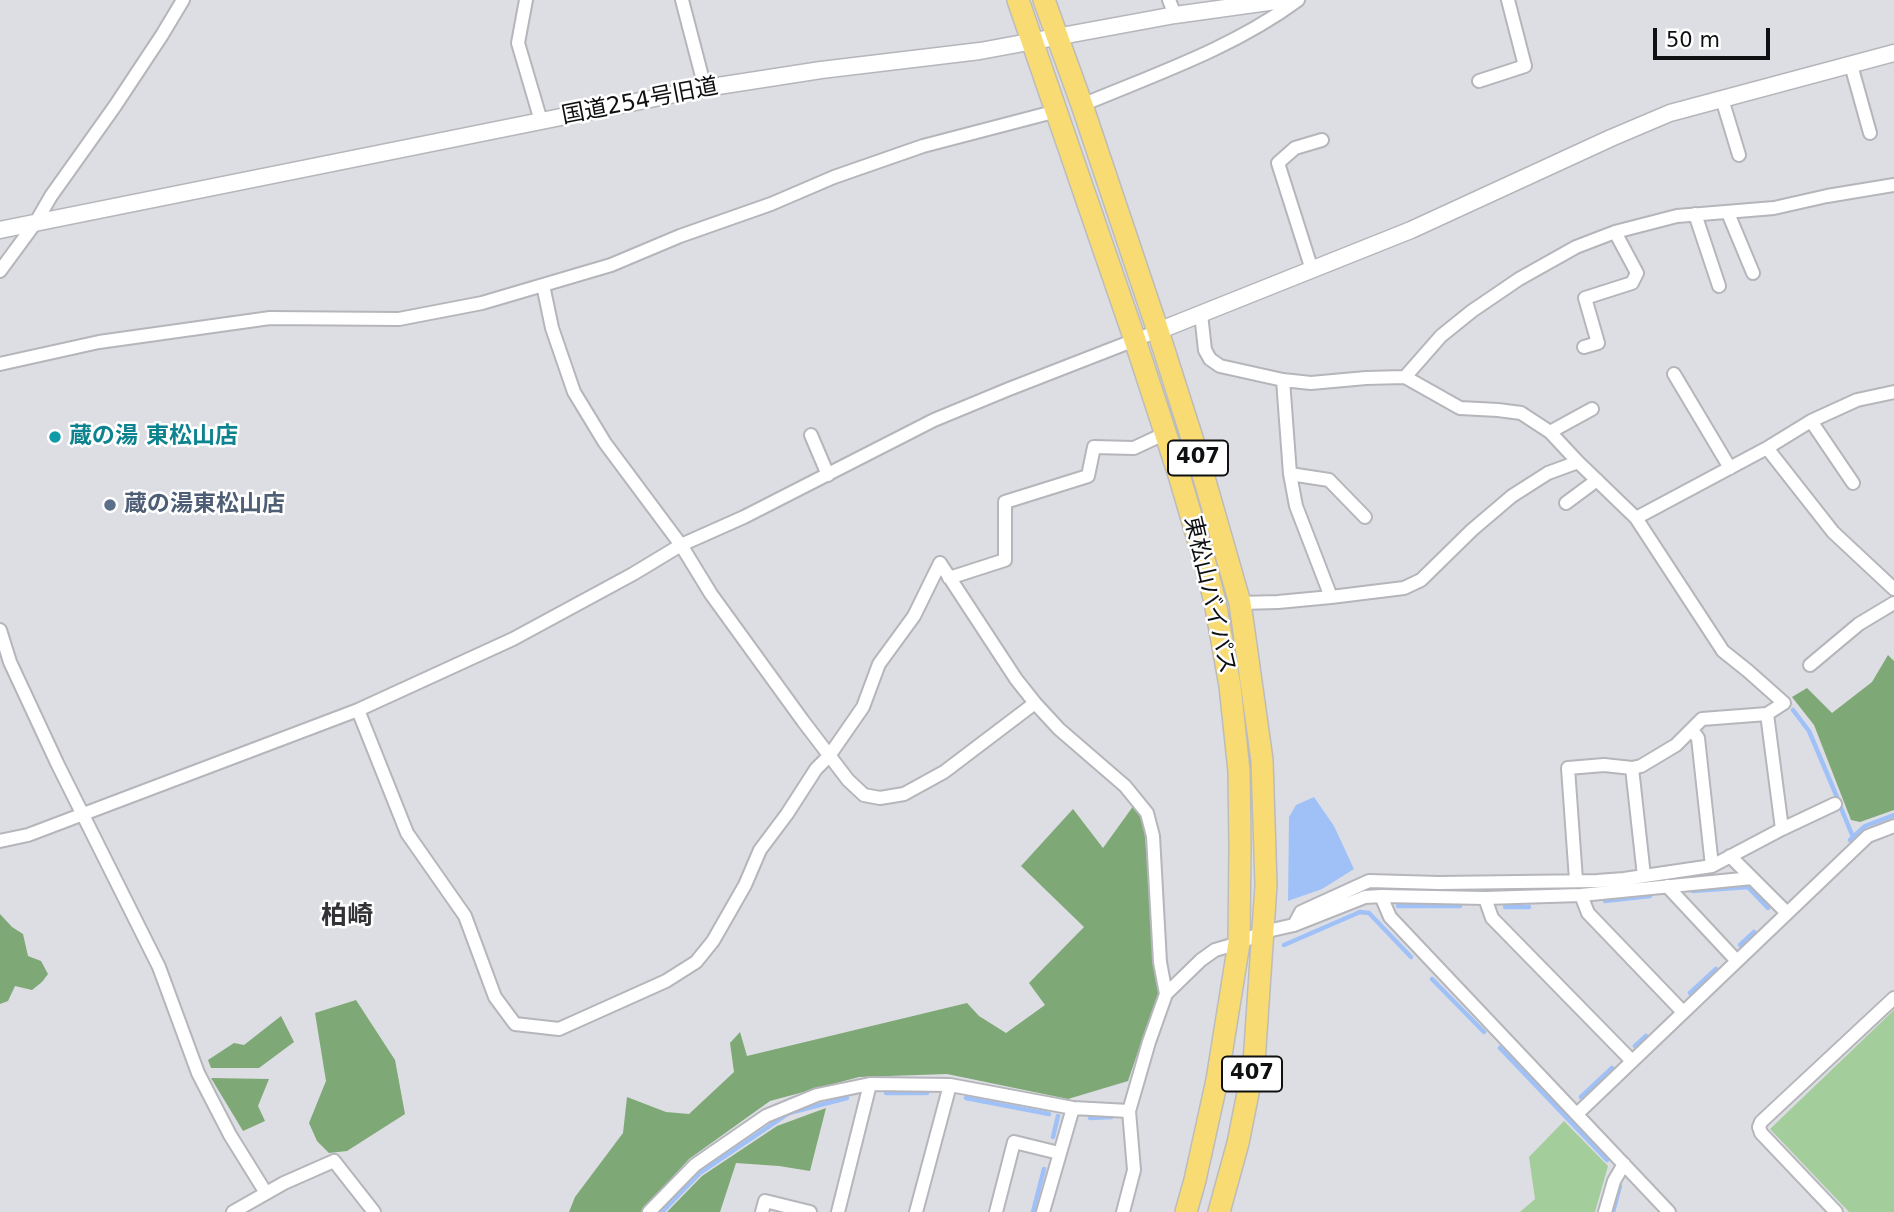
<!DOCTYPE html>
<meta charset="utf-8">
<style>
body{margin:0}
#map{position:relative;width:1894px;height:1212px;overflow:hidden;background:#dddee3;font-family:"DejaVu Sans",sans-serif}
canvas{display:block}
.scale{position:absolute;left:1653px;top:28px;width:117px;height:32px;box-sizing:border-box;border:4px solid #0f1011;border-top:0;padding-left:9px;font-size:21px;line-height:24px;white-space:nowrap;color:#0f1011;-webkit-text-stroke:5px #fff;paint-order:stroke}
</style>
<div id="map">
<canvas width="1894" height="1212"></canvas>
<div class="scale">50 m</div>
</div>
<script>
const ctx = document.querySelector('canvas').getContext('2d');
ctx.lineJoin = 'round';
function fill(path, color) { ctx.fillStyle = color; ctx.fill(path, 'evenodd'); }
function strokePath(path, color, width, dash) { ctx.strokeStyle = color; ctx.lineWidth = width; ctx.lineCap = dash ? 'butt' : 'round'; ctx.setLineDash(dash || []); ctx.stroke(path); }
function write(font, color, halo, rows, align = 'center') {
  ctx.font = font + ' "DejaVu Sans","Noto Sans JP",sans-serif'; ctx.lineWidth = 5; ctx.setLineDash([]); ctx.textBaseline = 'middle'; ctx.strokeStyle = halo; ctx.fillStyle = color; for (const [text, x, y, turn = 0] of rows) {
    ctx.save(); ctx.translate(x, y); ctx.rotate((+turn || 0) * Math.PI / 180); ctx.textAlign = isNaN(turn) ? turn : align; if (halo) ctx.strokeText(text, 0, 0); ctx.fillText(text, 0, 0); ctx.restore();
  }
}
fill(new Path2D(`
 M1894,1010V1212H1849L1770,1129Z
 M1564,1121L1608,1166L1595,1212H1520L1535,1199L1529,1157Z`), '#a3cd9b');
fill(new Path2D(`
 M1888,655L1894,661V810L1860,822L1851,820L1814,725L1792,697L1807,688L1832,713L1872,682Z
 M1134,805L1143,815L1158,984L1161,998L1147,1025L1128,1081L1068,1099L947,1074L859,1077L770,1101L689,1159L641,1212H569L575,1197L623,1133L627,1097L666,1112L689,1114L734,1072L730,1043L740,1032L747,1056L967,1003L979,1016L1006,1033L1045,1005L1029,983L1084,927L1021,866L1073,809L1103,848Z
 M0,914L12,927L23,934L28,956L41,961L48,974L42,982L32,990L15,986L8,1001L0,1004Z
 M356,1000L395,1060L405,1114L347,1151L329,1153L317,1141L309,1123L326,1081L315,1013Z
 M281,1016L294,1042L259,1068H211L208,1060L234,1043L244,1045Z
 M211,1078L269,1079L258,1106L265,1121L243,1131Z
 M826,1108L810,1171L779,1166L736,1163L720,1212H667L702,1176L777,1126Z`), '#7ea876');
fill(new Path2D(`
 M1314,797L1334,826L1354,869L1322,889L1288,901L1289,817L1296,805Z`), '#a0c1f8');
strokePath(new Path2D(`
 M1793,710L1809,731L1837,797
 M1841,808L1853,837
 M1850,840L1865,826L1894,815
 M1693,891L1748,887L1768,908
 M1605,901L1650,896
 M1398,906H1460
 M1505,907H1529
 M1284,945L1360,912L1369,913L1411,957
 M1740,945L1754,932
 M1432,979L1484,1032
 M1690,993L1716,969
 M1635,1046L1646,1036
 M1500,1048L1607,1160
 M886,1093H927
 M1581,1097L1612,1068
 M966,1098L1049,1114
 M1090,1118L1112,1117
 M1053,1137L1058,1116
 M662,1212L700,1173L789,1113L847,1098
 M1033,1212L1044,1169
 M1613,1212L1620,1186`), '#a0c1f8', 4.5);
const minor = new Path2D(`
 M526,0L518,43L541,121
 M682,0L705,88
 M1169,0L1175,15
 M1851,65L1870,133
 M1479,81L1525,66L1508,0
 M1722,99L1739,155
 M1082,105C1156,74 1233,48 1298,0
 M1728,213L1753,273
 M1695,214L1719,286
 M1312,270L1278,163L1295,148L1322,140
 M0,271L36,222L51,196L115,106L162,35L183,0
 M543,285L552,328L574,392L605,443L681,545L711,594L803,721L848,780L864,795L880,798L904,794L944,772L1035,703
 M1201,314L1205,350L1210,359L1220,366L1283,380L1311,383L1366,378L1405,377L1460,408L1498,410L1521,413L1550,432L1578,462L1636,518L1723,651L1748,671L1784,703L1767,714L1702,719L1676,745L1641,766L1632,768L1604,765L1568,768L1576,880
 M1584,347L1598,343L1585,298L1632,283L1637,273L1615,232
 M0,364L99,342L270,318L399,319L482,303L611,265L680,236L771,204L834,177L923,146L1057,111
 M1674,374L1730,468
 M1405,377L1441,336L1472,311L1519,279L1576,247L1615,232L1677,216L1774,208L1827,196L1894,185
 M1283,380L1290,474L1296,506L1331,597
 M1811,421L1853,483
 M1550,432L1592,409
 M811,435L828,475
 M1767,448L1833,532L1894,589
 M1290,474L1329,480L1365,517
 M1566,503L1597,480
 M1636,518L1767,448L1811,421L1857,400L1894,392
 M940,563L1016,679L1035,703L1059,729L1125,786L1147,813L1153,836L1160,962L1166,994
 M949,578L1005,560V502L1088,476L1094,447L1134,448L1166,433
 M1240,603L1278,602L1331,597L1404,588L1421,580L1472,530L1512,496L1548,473L1578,462
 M0,630L10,662L57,763L159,967L198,1073L230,1135L266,1193
 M1810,665L1859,624L1894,603
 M358,710L407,833L465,916L495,997L515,1024L559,1029L666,981L696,962L713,941L745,885L760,850L787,814L816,769L829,756L863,707L879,664L914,616L940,563
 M1767,714L1782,829
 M1692,730L1698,738L1712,866
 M1632,768L1644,876
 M0,841L28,835L358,710L513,639L633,574L681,545L744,517L934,420L1009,389L1158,331
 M1730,856L1752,878
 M1667,886L1736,960
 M1581,895L1588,913L1683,1012
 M1381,896L1390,917L1669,1212
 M1485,898L1492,918L1632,1061
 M1294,925L1301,912L1369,881L1439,883L1597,881L1624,879L1712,866L1782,829L1835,804
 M1129,1111L1149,1042L1166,994L1201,960L1215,950L1239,943L1263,932L1294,925L1365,897L1381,896L1485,898L1581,895L1752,878L1786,912
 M1577,1114L1868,836L1894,826
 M233,1212L284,1183L334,1161L374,1212
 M649,1212L695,1165L766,1116L817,1095L870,1084L950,1085L1073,1108L1129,1111L1134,1170L1123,1212
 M762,1212L765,1201L810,1212
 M838,1212L870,1084
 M916,1212L950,1085
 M996,1212L1014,1142L1059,1153
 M1043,1212L1073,1108
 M1605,1212L1614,1181L1624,1164
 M1836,1212L1761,1133L1759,1127L1761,1122L1894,998`);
const tertiary = new Path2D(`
 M0,230L705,88L821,70L980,51L1175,15L1283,0
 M1158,331L1411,230L1611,138L1670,113L1894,53`);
const trunk = new Path2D(`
 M1018,0L1135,340L1179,475L1205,563L1215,602L1230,686L1239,771L1240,847L1239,943L1217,1080L1195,1180L1186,1212
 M1044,0L1082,105L1158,331L1199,460L1240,603L1262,760L1266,885L1254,1063L1238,1143L1219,1212`);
strokePath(minor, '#b5b6bb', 16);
strokePath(tertiary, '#b5b6bb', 19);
strokePath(trunk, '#bcbcbc', 24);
strokePath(minor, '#fff', 12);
strokePath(tertiary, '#fff', 16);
strokePath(trunk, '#f8db72', 21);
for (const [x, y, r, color] of [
 [55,437,7,"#0f9aa8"],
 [110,505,7,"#5c6f8a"]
]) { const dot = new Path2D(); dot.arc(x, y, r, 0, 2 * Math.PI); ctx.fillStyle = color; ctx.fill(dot); strokePath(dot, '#fff', 2.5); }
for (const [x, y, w] of [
 [1198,458,60],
 [1252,1074,60]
]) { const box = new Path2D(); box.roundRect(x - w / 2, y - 17.5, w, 35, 5); ctx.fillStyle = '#fff'; ctx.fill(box); strokePath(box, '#0f1011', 2); }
write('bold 21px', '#0f1011', null, [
 ["407",1198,458],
 ["407",1252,1074]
]);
write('23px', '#0f1011', '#fff', [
 ["国道254号旧道",640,102,-11],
 ["東松山バイパス",1209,595,77]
]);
write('bold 23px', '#0d838f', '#fff', [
 ["蔵の湯 東松山店",69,437]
], 'left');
write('bold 23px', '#4e5e75', '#fff', [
 ["蔵の湯東松山店",124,505]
], 'left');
write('bold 26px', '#333337', '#fff', [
 ["柏崎",347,917]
]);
</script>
